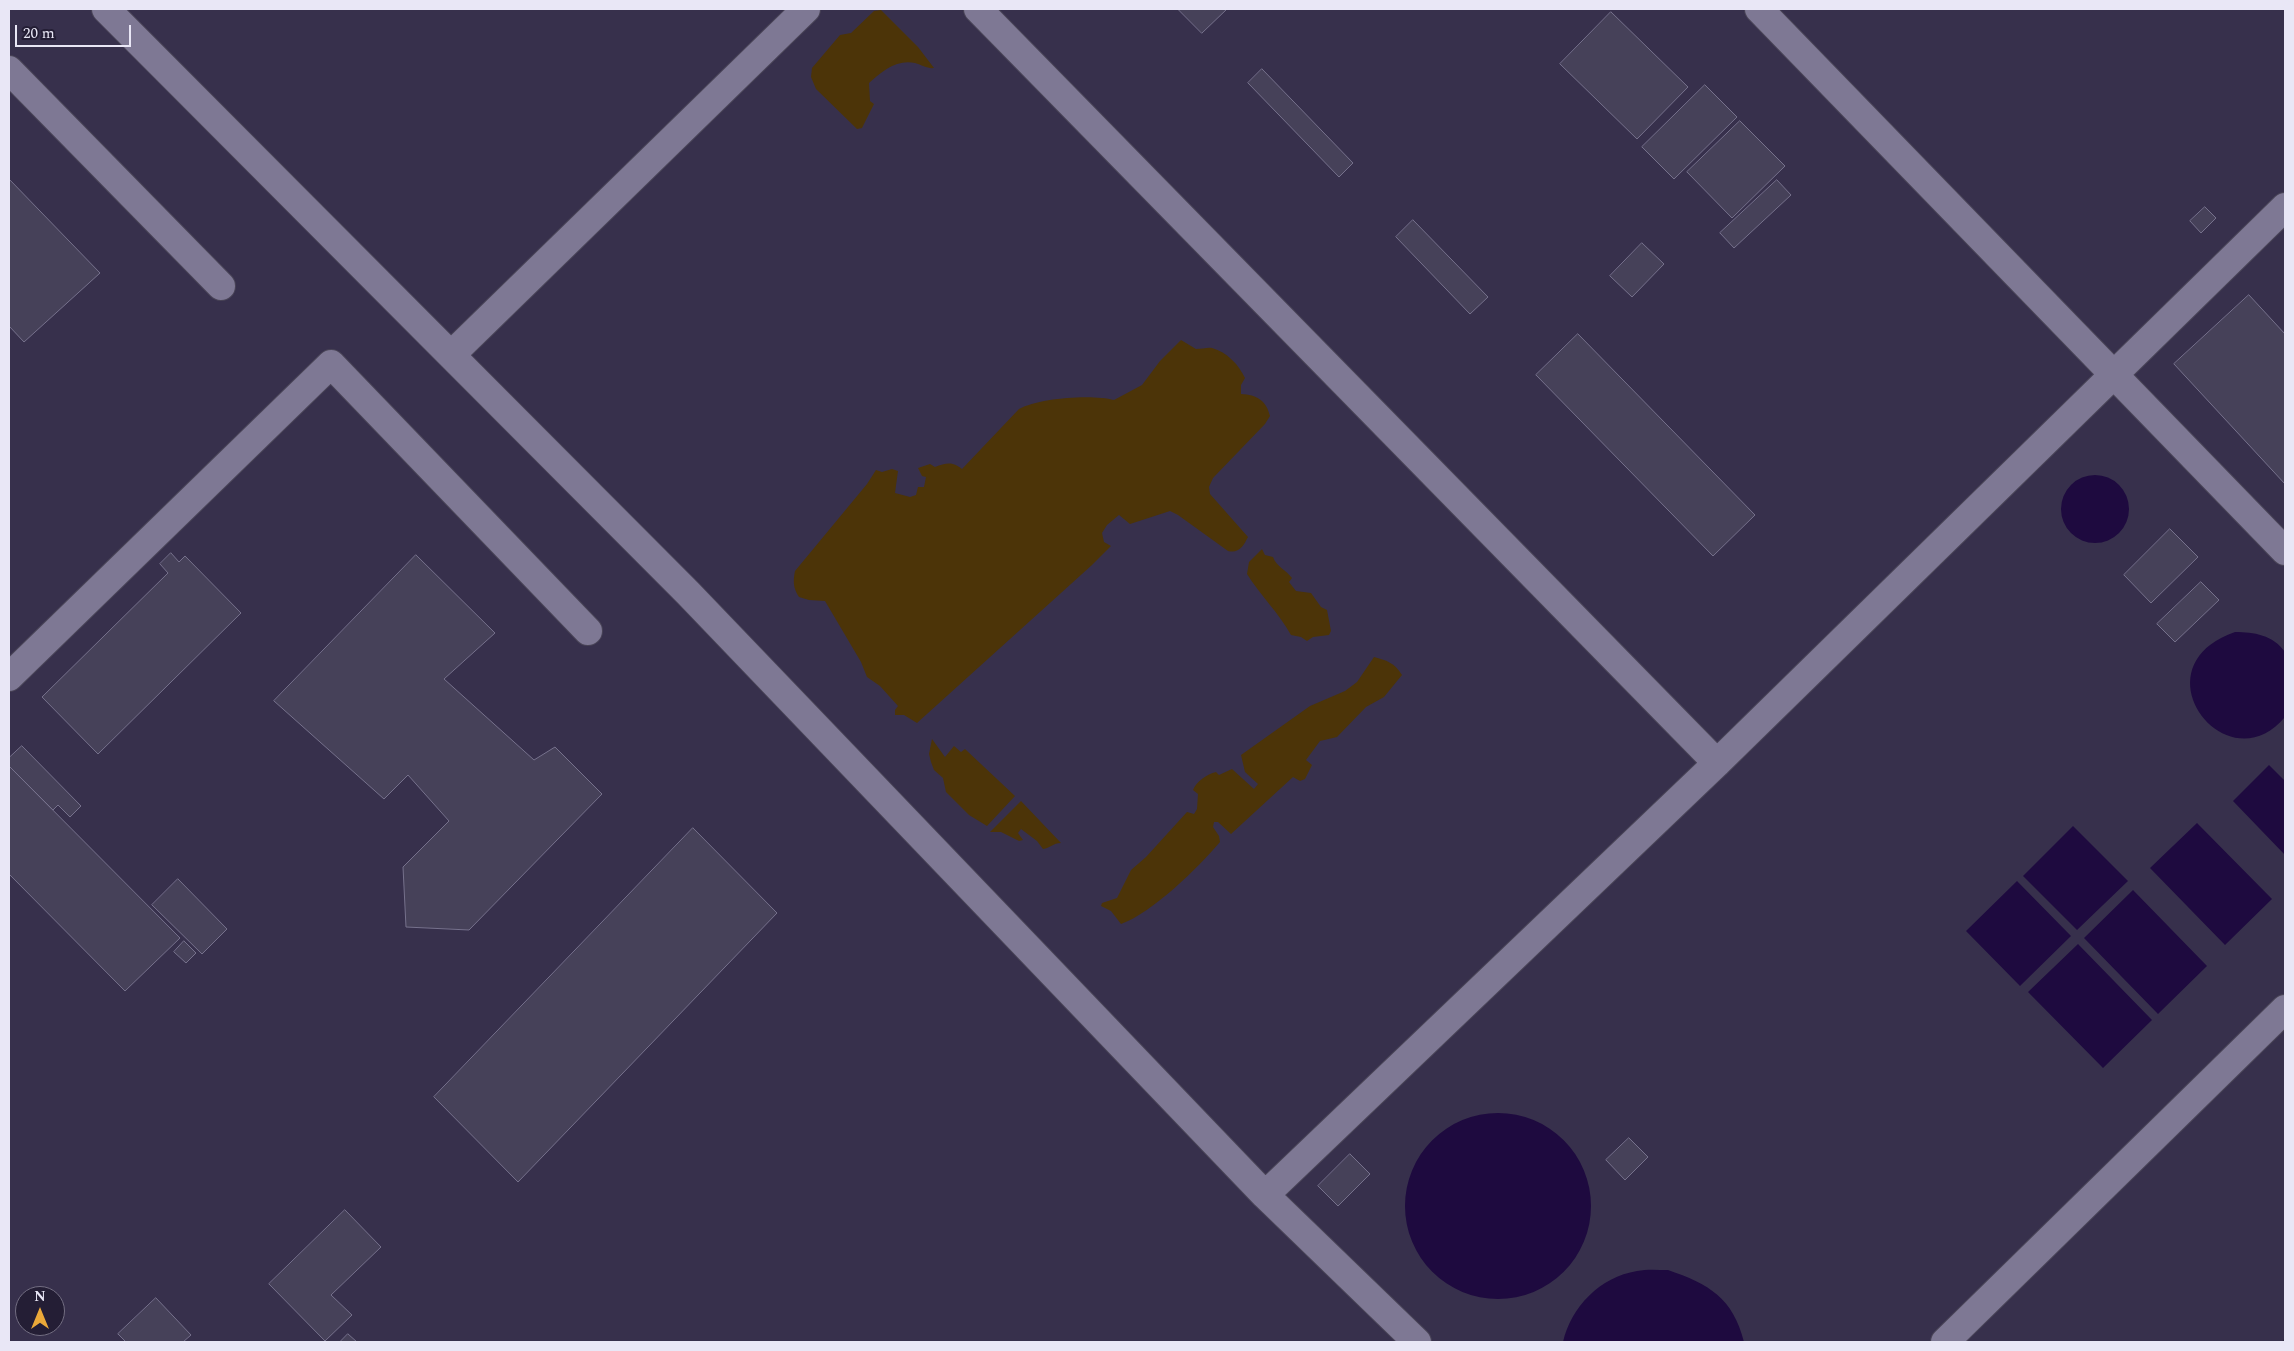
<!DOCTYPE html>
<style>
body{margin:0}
#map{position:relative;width:2294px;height:1351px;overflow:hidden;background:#2d283f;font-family:Spectral,serif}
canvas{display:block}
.frame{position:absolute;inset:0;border:10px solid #e9e7f6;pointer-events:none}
.north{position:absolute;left:15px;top:1286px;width:50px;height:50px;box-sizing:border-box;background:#241e35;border:1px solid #736e82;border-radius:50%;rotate:0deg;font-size:14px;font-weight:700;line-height:20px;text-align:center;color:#e9e7f6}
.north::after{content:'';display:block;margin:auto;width:18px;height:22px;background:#eba939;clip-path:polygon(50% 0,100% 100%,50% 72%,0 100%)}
.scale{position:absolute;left:15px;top:25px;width:116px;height:22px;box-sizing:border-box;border:2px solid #e9e7f6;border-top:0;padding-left:6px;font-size:15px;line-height:18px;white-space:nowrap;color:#e9e7f6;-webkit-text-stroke:4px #241e35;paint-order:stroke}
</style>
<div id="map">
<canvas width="2294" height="1351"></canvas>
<div class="frame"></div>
<div class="north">N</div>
<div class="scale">20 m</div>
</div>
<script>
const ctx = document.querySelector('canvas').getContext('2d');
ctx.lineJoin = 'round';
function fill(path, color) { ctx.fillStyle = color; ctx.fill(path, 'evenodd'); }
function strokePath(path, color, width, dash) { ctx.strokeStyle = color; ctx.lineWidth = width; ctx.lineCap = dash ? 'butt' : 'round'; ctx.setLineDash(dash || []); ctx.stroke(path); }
fill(new Path2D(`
 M9,9H2285V1337L2282,1342H9ZM25,1296H55V1326H25Z`), '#37304c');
fill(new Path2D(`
 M881,10L918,47L934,68C928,69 922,65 915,63C897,59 882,71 869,83L870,101L874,104L862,128L857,129L816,89L811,77L812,68L840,35L851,33L874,11Z
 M1181,340L1196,349C1202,349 1208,347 1212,348C1227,352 1239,365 1245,378L1241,385V394C1257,395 1266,400 1270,416L1265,424L1213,478L1209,487L1210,494L1248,537C1244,545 1239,554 1228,551L1178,515L1170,511L1130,524L1119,515L1107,525L1102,533L1104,542L1111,546L1092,565L917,723L904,715H895V710L898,706L880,686L867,677L861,662L825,601L809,600L799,597C793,588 793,581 795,571L867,484L876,470L882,472L892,469L898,471L895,493L910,497L916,495L918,487H924L926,477L922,476L918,468L930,464L935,467C946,463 952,461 962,469L1019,409C1039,398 1092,394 1114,400L1142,385L1160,361Z
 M1262,549L1265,555L1273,557C1276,566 1286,570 1292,578L1289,582L1296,591L1311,593L1321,607L1327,610L1331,631L1329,635L1313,637L1307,641L1301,637L1291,635C1279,613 1260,595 1247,574L1249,562Z
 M1374,657C1386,660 1395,663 1402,675L1384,697L1366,707L1337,737L1320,741L1306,760L1312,765L1305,779L1300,781L1293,777L1231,834L1218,822H1214L1213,827L1219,836L1220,842C1198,868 1152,913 1121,924L1111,911L1101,906L1102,903L1117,898L1131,870L1146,857L1187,812L1194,814L1197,809L1198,794L1193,790C1196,782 1207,774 1216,772L1219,775L1232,769L1254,789L1258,784L1245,772L1241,755L1310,706L1345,691L1357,682Z
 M932,739L945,757L954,746L961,752L965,749L1015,796L987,826L969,815L946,792L943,778L934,770L931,762L929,754Z
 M1021,801L1061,843C1053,843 1050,848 1043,849L1037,841L1021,829L1018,833L1023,840L1019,841L1001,832H990Z`), '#4c3408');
fill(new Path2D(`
 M2061 509a34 34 0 1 1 68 0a34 34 0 1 1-68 0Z
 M2235,632C2254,632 2273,635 2285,652V717C2227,787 2134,667 2235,632Z
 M2269,765L2285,781V855L2233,801Z
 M2197,823L2272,899L2225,945L2150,868Z
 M2073,826L2128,881L2077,930L2023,876Z
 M2017,881L2071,936L2020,986L1966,931Z
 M2133,890L2207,966L2158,1014L2084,938Z
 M2078,944L2152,1020L2103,1068L2028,992Z
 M1405 1206a93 93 0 1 1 186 0a93 93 0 1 1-186 0Z
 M1668,1270C1709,1284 1733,1298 1744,1342H1563C1571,1307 1600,1277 1637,1271C1647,1269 1658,1270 1668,1270Z`), '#1e0a3f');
const building = new Path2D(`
 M1178,9H1227L1202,33Z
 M1611,12L1688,87L1637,139L1560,64Z
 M1262,69L1353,163L1339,177L1248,83Z
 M1705,85L1737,117L1674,179L1642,147Z
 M1740,121L1785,166L1732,218L1687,172Z
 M9,179L100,273L24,342L9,326Z
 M1777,180L1791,195L1734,248L1720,233Z
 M2205,207L2216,218L2201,233L2190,221Z
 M1413,220L1488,297L1470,314L1396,237Z
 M1642,243L1664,264L1632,297L1610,276Z
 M2249,295L2285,334V484L2174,364Z
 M1578,334L1755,515L1713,556L1536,375Z
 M2170,529L2198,557L2151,603L2124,575Z
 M171,553L179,562L185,556L241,613L98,754L42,697L168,573L160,564Z
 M416,555L495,633L444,679L534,760L555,747L602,794L469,930L406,927L403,867L449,821L408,775L384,799L274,701Z
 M2201,582L2219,600L2175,642L2157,624Z
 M22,746L81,806L70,817L58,805L53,810L9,766V758Z
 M9,766L180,938L125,991L9,874Z
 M693,828L777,913L518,1182L434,1097Z
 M178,879L227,929L202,954L152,905Z
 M184,941L196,953L186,963L174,952Z
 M1629,1138L1648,1157L1625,1180L1606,1160Z
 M1350,1154L1370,1174L1338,1206L1318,1186Z
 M345,1210L381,1247L331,1295L352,1315L325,1341L269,1284Z
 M156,1298L191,1335L183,1342H126L118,1334Z
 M348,1334L357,1342H340Z`);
fill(building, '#464159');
strokePath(building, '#76718c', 1);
const minor = new Path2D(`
 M106,9L688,593L1265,1195L1417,1342
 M978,9L1717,763
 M1759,9L2285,551
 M9,70L221,286
 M451,355L806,9
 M9,677L331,364L588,631
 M1265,1195L1717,763L2285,207
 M1945,1342L2285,1009`);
strokePath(minor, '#494457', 30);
strokePath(minor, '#7e7894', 28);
</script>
